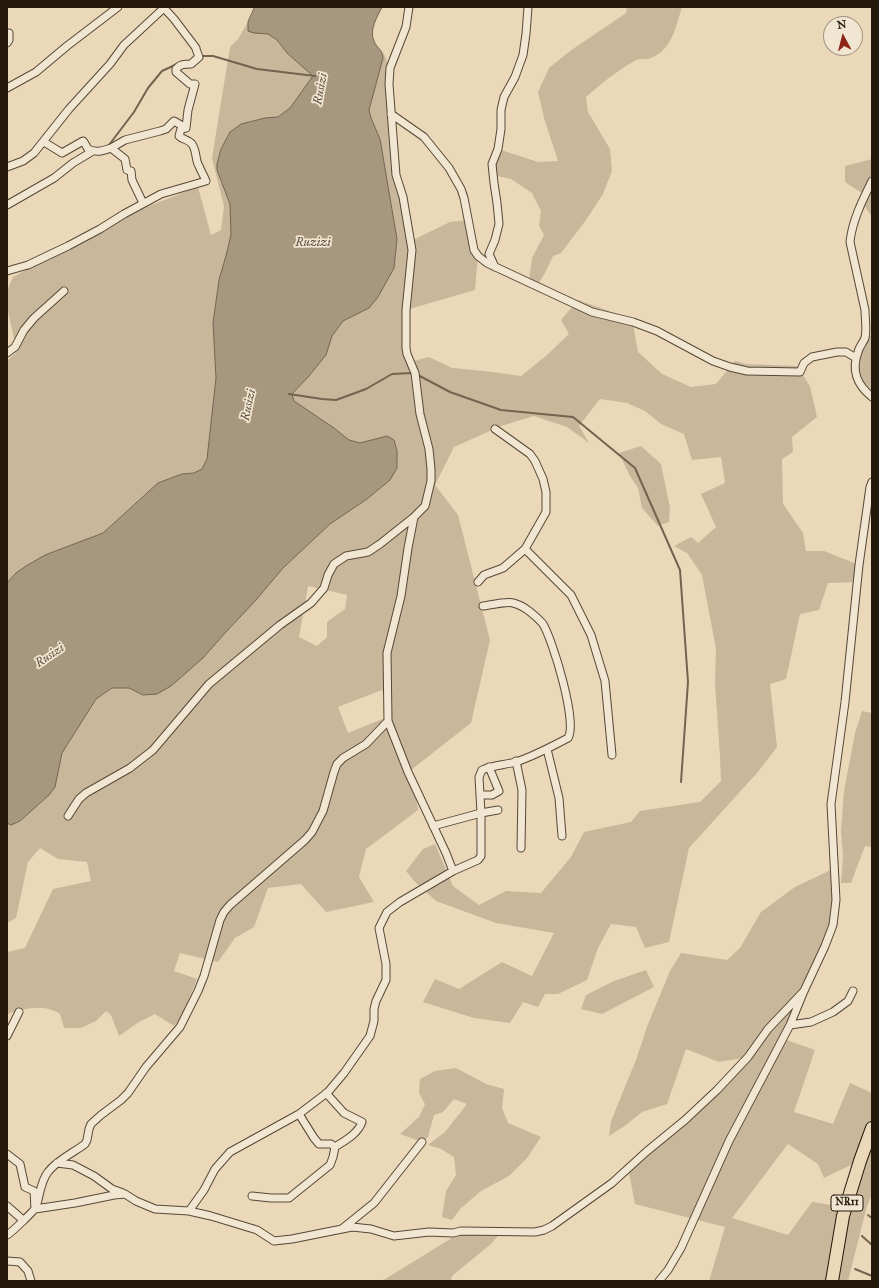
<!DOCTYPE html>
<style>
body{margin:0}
#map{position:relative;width:879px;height:1288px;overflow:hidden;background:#ead8b9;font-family:"IM FELL Great Primer",serif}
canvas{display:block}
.frame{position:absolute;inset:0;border:8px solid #24180a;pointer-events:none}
.north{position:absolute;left:823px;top:16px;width:40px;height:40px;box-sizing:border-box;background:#f1e6d2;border:1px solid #9f9482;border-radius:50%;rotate:353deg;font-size:11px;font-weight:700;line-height:16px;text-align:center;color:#24180a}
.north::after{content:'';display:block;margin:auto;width:14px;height:18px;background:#8f2418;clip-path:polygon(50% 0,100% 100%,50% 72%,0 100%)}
</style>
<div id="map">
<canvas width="879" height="1288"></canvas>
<div class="frame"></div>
<div class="north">N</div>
</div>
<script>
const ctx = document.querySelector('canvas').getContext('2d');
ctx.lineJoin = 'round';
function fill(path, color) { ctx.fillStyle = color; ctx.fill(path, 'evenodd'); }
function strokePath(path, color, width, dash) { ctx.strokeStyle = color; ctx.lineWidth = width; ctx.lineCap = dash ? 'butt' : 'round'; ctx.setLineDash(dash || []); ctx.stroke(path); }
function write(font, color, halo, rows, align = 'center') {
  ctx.font = font + ' "IM FELL Great Primer",serif'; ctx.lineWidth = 3.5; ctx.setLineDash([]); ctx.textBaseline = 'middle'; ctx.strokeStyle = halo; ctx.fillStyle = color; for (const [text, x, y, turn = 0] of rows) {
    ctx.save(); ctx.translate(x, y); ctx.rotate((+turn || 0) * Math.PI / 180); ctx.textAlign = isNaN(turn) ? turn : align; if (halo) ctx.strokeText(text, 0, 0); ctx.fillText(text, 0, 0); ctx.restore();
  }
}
fill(new Path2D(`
 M627,7H682C676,26 672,50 651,58C647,60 641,58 636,60C618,70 602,83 586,97L588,112L610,149L612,171L603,194L586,220L561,253L553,256L545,273L538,284L529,281L532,258L544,235L539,226L541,211L532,193L511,179L493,175L498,149L538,162L558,161L544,118L538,92L549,68L570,51L626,13Z
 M248,22V31L254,33L268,34L277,40L287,53L314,76L290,108L278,117L265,118L241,124L230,132L221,149L217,164L220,181L225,189L230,204L231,234L227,252L219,280L213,323L216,378L207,459L202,469L194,473L182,474L158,483L103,533L45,555L26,566L16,573L7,583V361L17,352L7,307V291L13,277L141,209L198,187L211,235L221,230L224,206L212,158L230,47L238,39Z
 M383,52L390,68L396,175L411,241L450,222L468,220L478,256L475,290L406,310L410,362L429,357L452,368L484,371L521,376L547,355L569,334L561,320L578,300L632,319L638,352L662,374L691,387L716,384L735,361L746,364L797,366L810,386L817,417L792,437L793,452L782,459L783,504L803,533L806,551H824L859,565L858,582L828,583L819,610L800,614L786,679L770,684L777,747L757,773L689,848L669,942L645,948L636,927L611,924L598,948L587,980L558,994H545L538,1007L523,1002L510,1023L474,1018L423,1002L435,979L459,989L502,962L532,976L554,933L496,923L436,901L415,882L406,871L423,849L435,844L453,886L479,905L506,891L541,893L571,857L584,832L631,822L640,811L700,802L721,781L720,756L715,684L716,649L702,575L687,553L674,546L691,537L698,543L716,527L701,494L725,483L721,457L692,460L684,434L661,424L645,411L627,403L600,399L579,426L589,443L567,427L534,416L501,426L454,447L435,485L458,515L490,640L471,723L411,770L418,810L366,849L359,877L374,902L326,912L301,884L268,888L254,927L235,938L218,962L180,953L174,971L197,979L182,1016L174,1026L155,1014L139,1022L119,1036L111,1015L106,1011L96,1021L81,1028H64L60,1014C43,1003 25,1009 7,1014V952L25,948L53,889L91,881L87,862L58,859L40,848L28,862L16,918L7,923V823L11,825L20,821L49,795L55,787L62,753L96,699L112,688H129L143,695L203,658L225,633L256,600L283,568L330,524L367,499L390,480L397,468V451L394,440L387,436L360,443L348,440L334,428L294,401L292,394L309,376L326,355L332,336L343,321L369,307L378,297L394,268L397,239L380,139L371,118L369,110L383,58ZM308,586L347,595L345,609L327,622V637L317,646L299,637ZM382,690L392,715L348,733L338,707Z
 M872,159V217L862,202L865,195L845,182V166Z
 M872,335V397L856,371L865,337Z
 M641,446L661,464L670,508L669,522L658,526L642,508L638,488L630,476L619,453Z
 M862,711L872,713V847L865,846L851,883H841L843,856L841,831L844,791L855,733Z
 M835,868L833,925L783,1039L815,1050L794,1112L833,1124L850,1083L872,1093V1194L867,1206L848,1281H709L725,1227L635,1204L628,1168L748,1057L719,1062L686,1049L667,1104L642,1112L626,1125L609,1136L611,1121L636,1060L648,1024L670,971L681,953L727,960L740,948L761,912L795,887ZM788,1144L818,1164L824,1178L859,1161L845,1207L812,1202L788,1235L732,1218Z
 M646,970L654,987L602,1014L581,1009L586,995L614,981Z
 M456,1068L486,1084L504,1089L502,1108L508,1123L541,1137L527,1158L509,1176L481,1191L460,1209L452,1220L442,1217L446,1191L456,1175L454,1157L441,1149L428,1145L445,1132L467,1104L454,1099L443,1112L434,1115L428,1137L422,1142L400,1134L419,1117L425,1104L419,1093L420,1079L435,1071Z
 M460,1233L499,1235L491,1244L452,1276L451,1281H382Z`), '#c8b79b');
const water = new Path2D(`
 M255,7H382C377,17 369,30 374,41C377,49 382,48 383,58L369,110L371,118L380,139L397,239L394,268L378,297L369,308L343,321L332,336L326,355L309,376L292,394L294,401L334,428L349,440L360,443L387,436L394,440L397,451V468L390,480L367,499L330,524L283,568L256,600L225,633L203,658L171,686L157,694L143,695L129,688H112L96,699L62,753L55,787L49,795L20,821L11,825L7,823V583L16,573L26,566L45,555L103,533L158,483L182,474L194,473L202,469L207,459L216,378L213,323L219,280L227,252L231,234L230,204L217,170V164L221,149L230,132L241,124L265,118L278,117L290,108L313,76L287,53L277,40L268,34L254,33L248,31V22Z`);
fill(water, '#a7977e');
strokePath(water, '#736450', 1);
strokePath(new Path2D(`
 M200,56H213L257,69L315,76
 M109,145L134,112L148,88L162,71L175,65
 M7,201L25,191
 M416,374L450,392L501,410L573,417L635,468L680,570L688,682L681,782
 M289,394L322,399L336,400L366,389L392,374L412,373
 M868,1215L872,1218
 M862,1236L872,1245
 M855,1269L872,1276`), '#736450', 2);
const minor = new Path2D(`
 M7,43L9,40V33
 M7,88L36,72L67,46L118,7
 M391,114L424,137L449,168L461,189L464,198L474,250L478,256L487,263L592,312L633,322L657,331L713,361L730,367L747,371L800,372L804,363L812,357L837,352H846L856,358
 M44,142L62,153L83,141L84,142L88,149C97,153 102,151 111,148L125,159L127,170L131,171L132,180L143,203
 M111,148L125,140L160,131L166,129L174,121L186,128
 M7,167L23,161L34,153L69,109L110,64L124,45L165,7
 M872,181C863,199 852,221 850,242L865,310C865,318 867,330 865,338C863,343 859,347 858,352C851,371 857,385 872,397
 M7,205L54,178L73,163L93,151
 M495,267L489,254L495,240L499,224L497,203L494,183L492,164L498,149L501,129V110L504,97L515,77L523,55L526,34L528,7
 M7,271L28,265L68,246L100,229L124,214L161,194L206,181C204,176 201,171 199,166C195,160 197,151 192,144C188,139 183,140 179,136L181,129L186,128L188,110L195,84H190L176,72V69C180,64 185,64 191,64L199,57L196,49V48L174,19L164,8
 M7,353L15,347L24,330L34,318L64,291
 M525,549L571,595L591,635L605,681L612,755
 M478,582L484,575L503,568L525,549L546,512V492L543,479L535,461L530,454L495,429
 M547,749L559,798L562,836
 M516,761L522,790L521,848
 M480,795H492L499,791L489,767
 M68,816L79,799L86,793L130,768L153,750L209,684L280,625L311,603L324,588L328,575L334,564L346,556L368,552L380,544L414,517
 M433,826L481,813L498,810
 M453,871L478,860L481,856V813L479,777L482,770C493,765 504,765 516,762C534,756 551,747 568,738C578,723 553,641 543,624C539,619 534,615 529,611C525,608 518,604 513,603C508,601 490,605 483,606
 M790,1025L811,1022L833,1012L848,1001L853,991
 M7,1036L19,1012
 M326,1093L344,1113L362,1122C358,1134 344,1141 335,1147
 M7,1154L20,1164L25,1187L34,1191L35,1209L75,1203L114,1195L125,1194L136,1201L155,1209L189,1211L211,1216L257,1230L274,1241L292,1239L352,1227L371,1229L394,1236L429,1232L453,1233L461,1231L535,1232L544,1230L552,1226L612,1183L646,1152L685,1120L717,1090L748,1057L768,1029L804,991
 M57,1163L73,1165L94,1176L112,1189L123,1193
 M252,1196L271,1198H289L330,1165L333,1157L335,1147L331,1144H319L314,1138L299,1114
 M7,1206L23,1220
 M189,1211L204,1190L215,1169L230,1152L299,1114L328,1092L344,1073L370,1036L374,1021V1009L376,1001L386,980V964L379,928L387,912L400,902L453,871L446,853L408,772L388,721
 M343,1228L374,1203L422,1142
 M7,1235C11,1233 35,1210 36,1207C40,1196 40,1182 48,1172C57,1160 73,1153 85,1144L87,1140L89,1129L91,1124L101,1115L121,1100L128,1093L146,1067L180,1027L198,991L204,976L220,920L224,912L230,905L305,840L312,832L323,811L334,772L337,764L343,758L366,744L388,721L387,653L401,596L408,548L414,517L425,506L431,481V469L429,449L420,414L415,373L407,354L406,348V310L412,250L403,197L396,175L389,84L390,68L406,27L409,7
 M7,1261L20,1262L28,1271L31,1281
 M659,1281L668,1270L681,1248L729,1141L790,1025L804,991L825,946L833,925L836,900L831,804L845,702L859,565L870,487L872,482`);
const trunk = new Path2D(`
 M832,1281L843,1216L860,1161L872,1128`);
strokePath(minor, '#564836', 9);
strokePath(trunk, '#24180a', 14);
strokePath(minor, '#f1e6d2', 7);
strokePath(trunk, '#ead8b9', 12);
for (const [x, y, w] of [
 [847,1203,32]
]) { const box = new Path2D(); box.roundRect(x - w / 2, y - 8, w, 16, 3); ctx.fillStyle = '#f1e6d2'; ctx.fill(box); strokePath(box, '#24180a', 1); }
write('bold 10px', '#24180a', null, [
 ["NR11",847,1203]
]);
write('italic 12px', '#584b38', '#f1e6d2', [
 ["Rusizi",321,89,-79],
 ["Ruzizi",313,243],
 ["Rusizi",249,405,-78],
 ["Rusizi",50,656,-34]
]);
</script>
